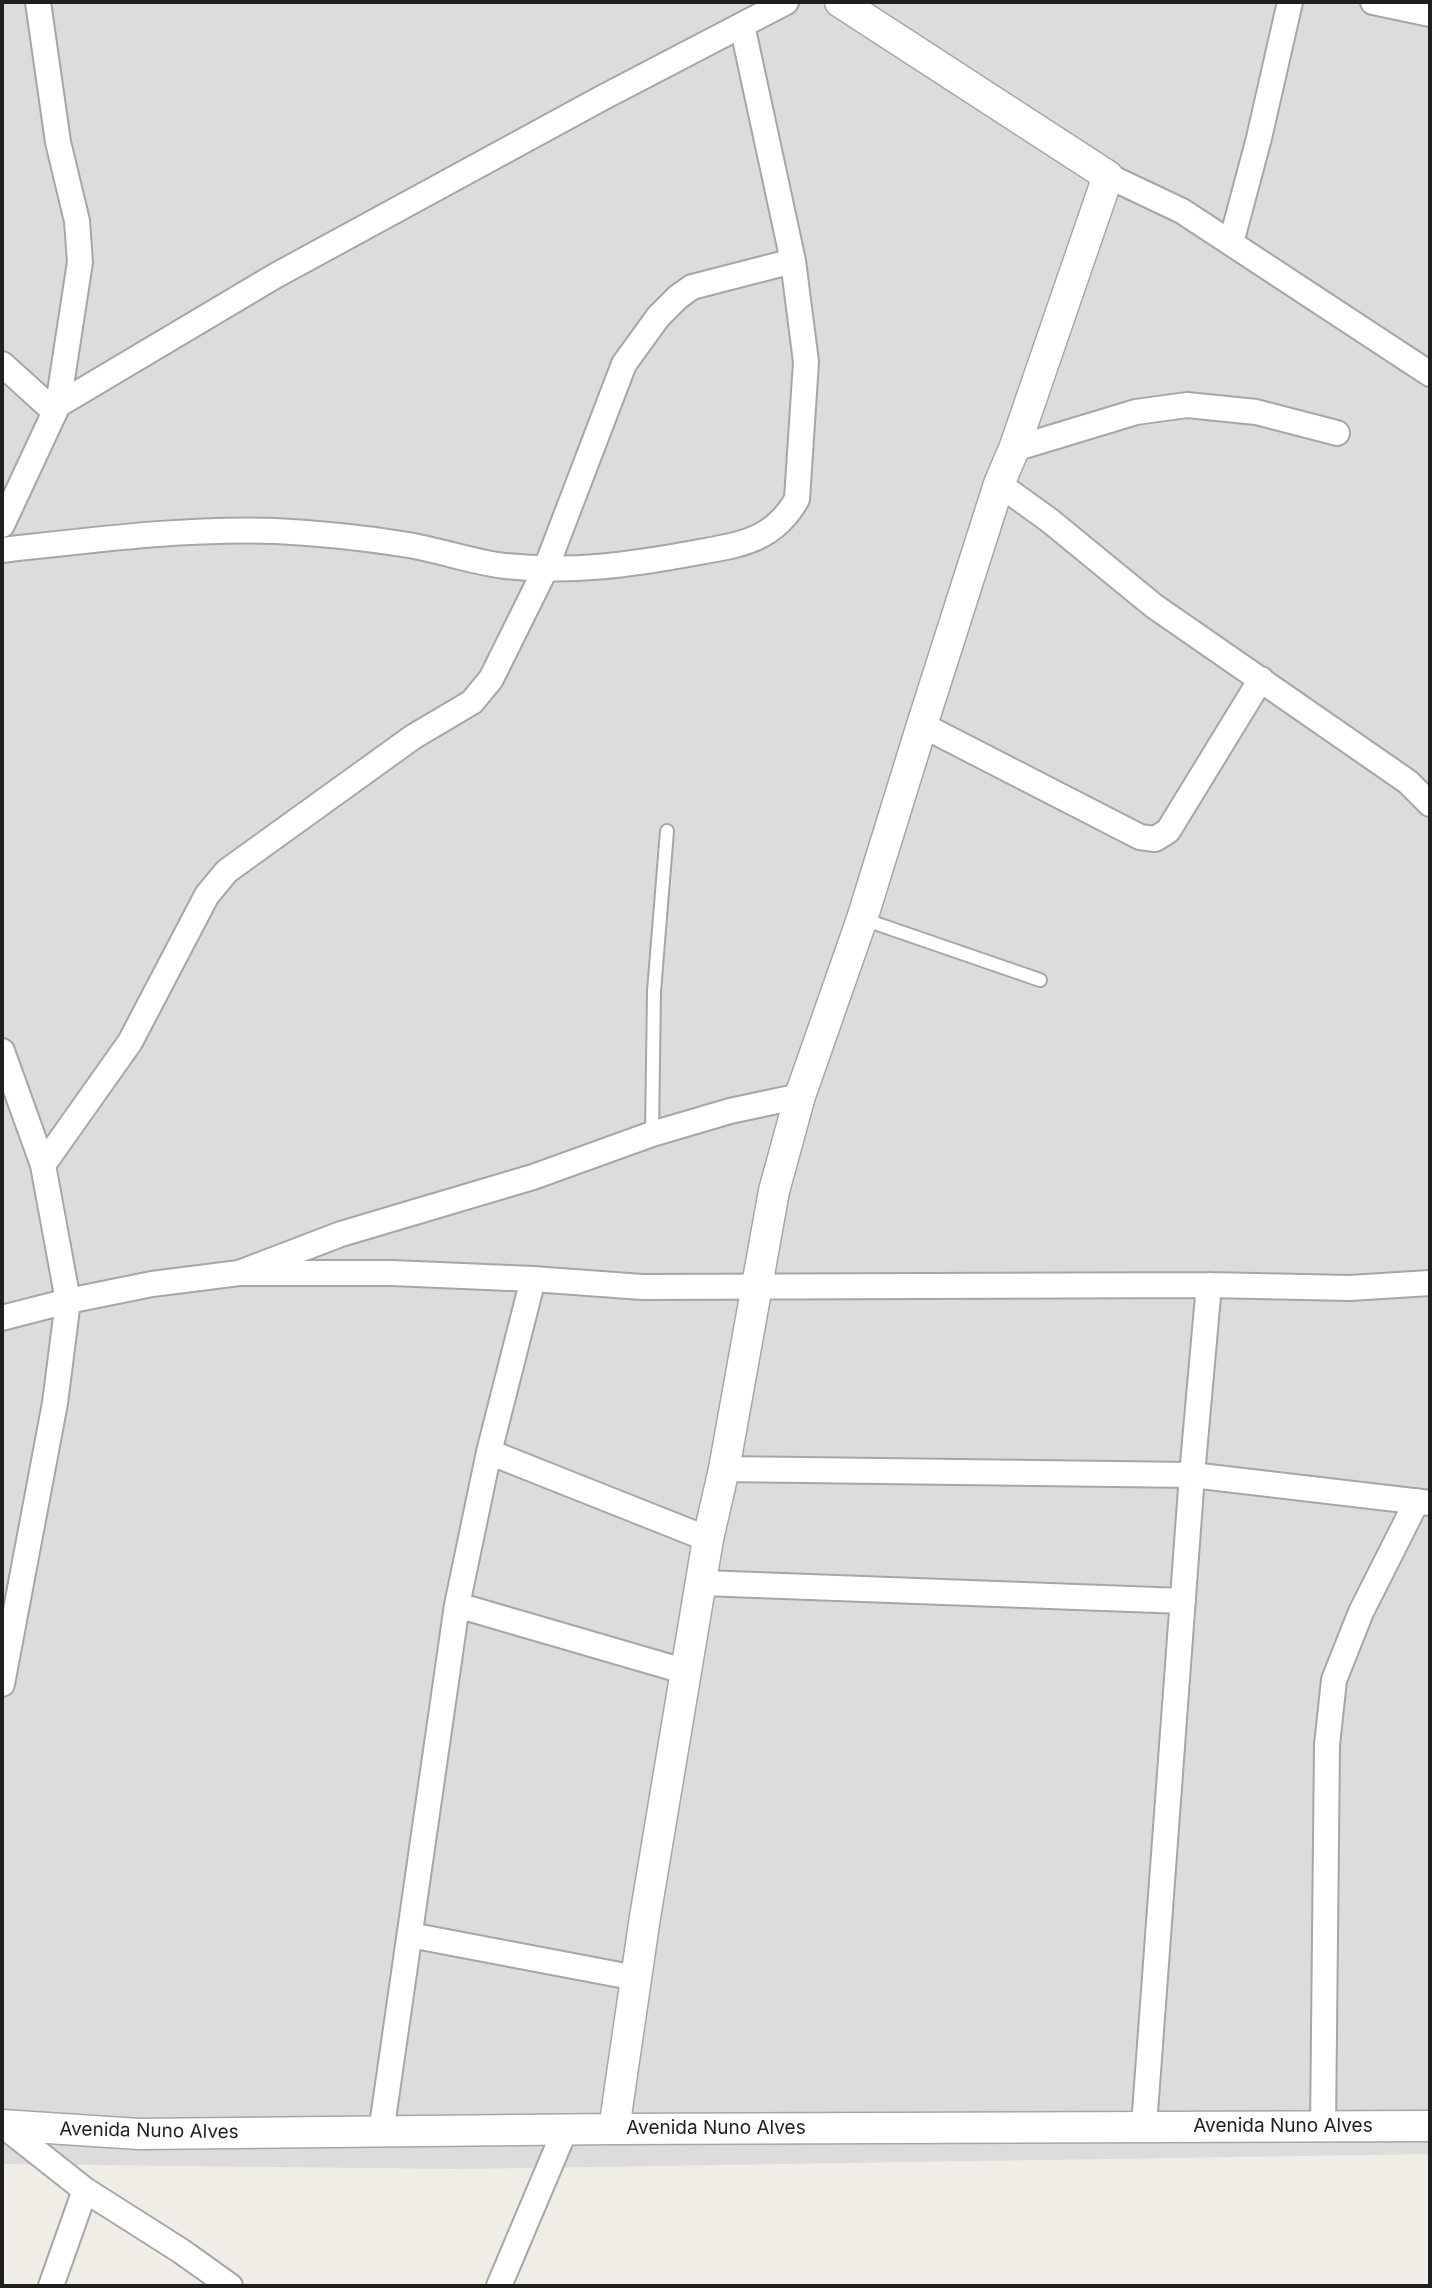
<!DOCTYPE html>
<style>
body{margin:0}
#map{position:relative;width:1432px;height:2288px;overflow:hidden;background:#efede5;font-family:Inter,sans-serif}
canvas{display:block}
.frame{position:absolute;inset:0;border:4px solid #1f1f1f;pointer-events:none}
</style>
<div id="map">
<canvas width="1432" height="2288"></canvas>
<div class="frame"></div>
</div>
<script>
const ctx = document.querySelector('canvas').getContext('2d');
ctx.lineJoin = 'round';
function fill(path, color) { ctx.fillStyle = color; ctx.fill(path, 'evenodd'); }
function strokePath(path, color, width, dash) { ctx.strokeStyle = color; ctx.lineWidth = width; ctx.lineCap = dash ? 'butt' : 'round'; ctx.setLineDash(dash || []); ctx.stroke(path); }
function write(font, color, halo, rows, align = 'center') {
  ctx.font = font + ' Inter,sans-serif'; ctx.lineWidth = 7; ctx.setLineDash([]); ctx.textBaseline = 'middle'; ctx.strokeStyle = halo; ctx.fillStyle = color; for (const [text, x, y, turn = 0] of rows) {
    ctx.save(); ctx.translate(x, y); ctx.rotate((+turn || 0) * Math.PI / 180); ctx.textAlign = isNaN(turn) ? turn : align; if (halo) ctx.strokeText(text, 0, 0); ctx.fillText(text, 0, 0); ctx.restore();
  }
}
fill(new Path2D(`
 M2,2H1430V2154L460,2169L2,2164Z`), '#dddcdc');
const service = new Path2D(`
 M863,919L1040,980
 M652,1134L654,991L667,831`);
const minor = new Path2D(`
 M1373,2L1430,14
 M1108,176L1182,211L1430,374
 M1231,243L1259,138L1290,2
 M2,364L55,412
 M58,405L275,276L602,98L786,2
 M1014,449L1136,412L1187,405L1256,412L1337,433
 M999,484L1049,520L1154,606L1408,782L1430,804
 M2,525L58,405L80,262L77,221L58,142L38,2
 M2,550C93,540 184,528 276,531C314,533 364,538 402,544C437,549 471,562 505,566C572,573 629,565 694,553C738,545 773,542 797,499L806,362L793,261L742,25
 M922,725L1140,837L1155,839L1168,831L1261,679
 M2,1051L43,1165L68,1301L55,1403L2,1684
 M43,1165L130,1042L207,895L227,871L413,737L472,702L491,679L546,568L624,364L658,317L678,297L692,287L793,261
 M239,1273H392L533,1279L642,1287L1209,1285L1350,1288L1430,1283
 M2,1318L68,1301L152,1284L239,1273L341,1234L533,1177L652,1134L730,1111L800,1096
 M489,1452L708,1539
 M724,1469L1192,1475L1430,1503
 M703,1583L1183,1601
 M457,1605L687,1672
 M410,1935L636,1978
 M4,2126L85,2190L181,2251L230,2286
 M1144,2126L1192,1475L1209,1285
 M1323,2127L1327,1745L1334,1680L1361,1612L1417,1501
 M381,2133L457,1605L489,1452L533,1279
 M51,2286L85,2190
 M499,2286L565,2130`);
const tertiary = new Path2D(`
 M2,2125L139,2134L614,2129L1430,2126
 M614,2129L645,1917L708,1539L724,1469L774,1191L800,1096L862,919L922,725L999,484L1014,449L1108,176L840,2`);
strokePath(service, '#a6a6a6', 16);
strokePath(minor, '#a6a6a6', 28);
strokePath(tertiary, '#a6a6a6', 33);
strokePath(service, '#fff', 12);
strokePath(minor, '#fff', 24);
strokePath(tertiary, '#fff', 30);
write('19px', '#1f1f1f', '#fff', [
 ["Avenida Nuno Alves",1283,2126],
 ["Avenida Nuno Alves",716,2128],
 ["Avenida Nuno Alves",149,2131,1]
]);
</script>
